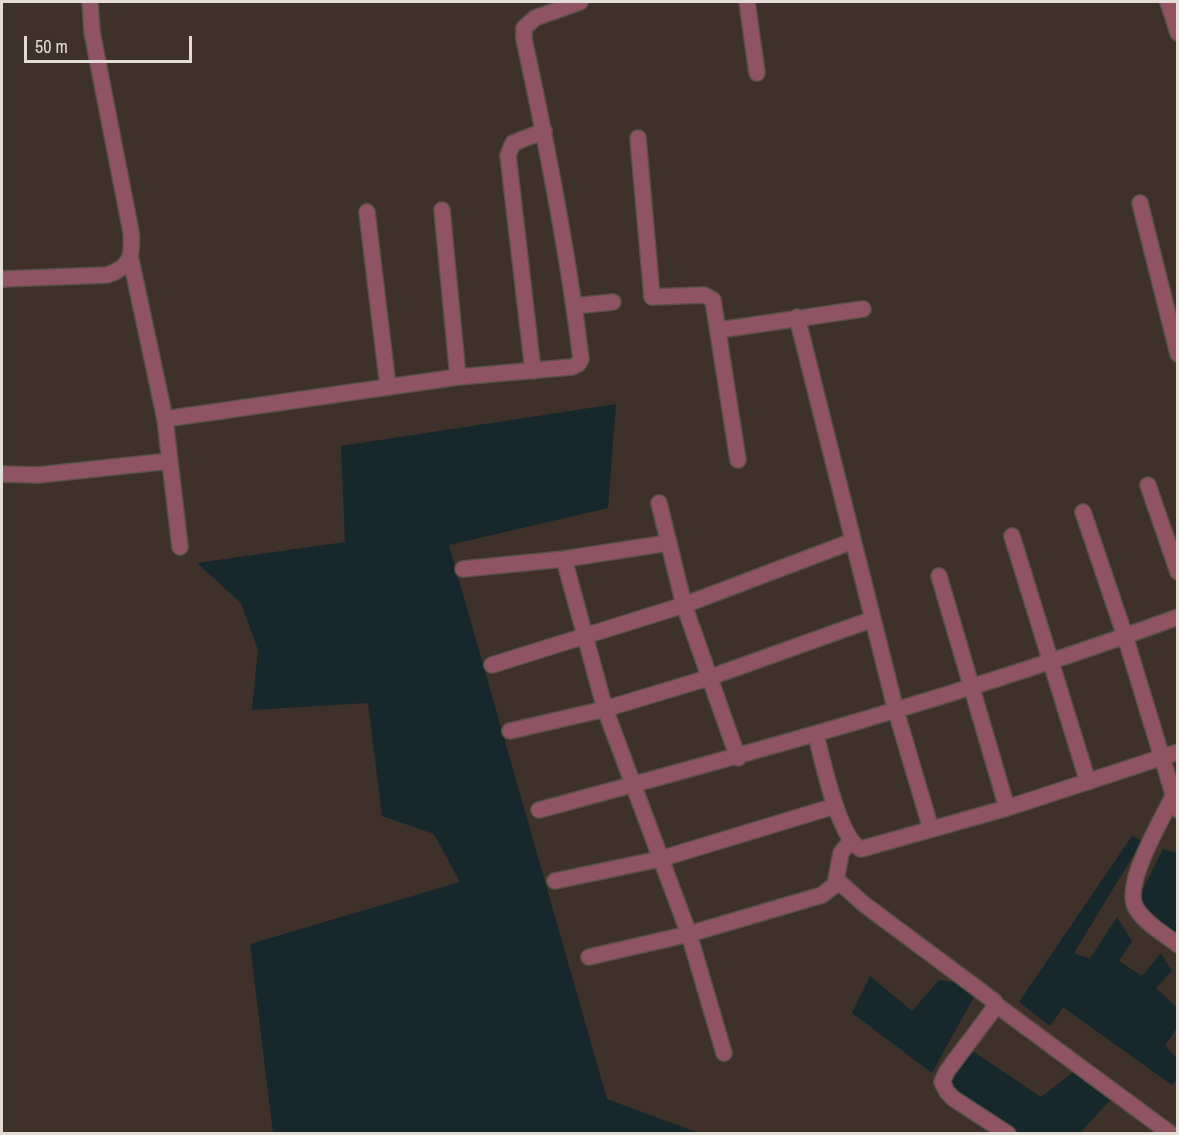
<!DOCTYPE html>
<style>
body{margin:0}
#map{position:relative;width:1179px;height:1135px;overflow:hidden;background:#3d312a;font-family:"Archivo Narrow",sans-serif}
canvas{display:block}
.frame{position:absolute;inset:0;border:3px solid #e3dcd7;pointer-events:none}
.scale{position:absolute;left:24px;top:36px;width:168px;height:27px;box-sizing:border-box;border:3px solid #e3dcd7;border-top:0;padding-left:8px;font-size:18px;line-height:21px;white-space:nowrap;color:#e3dcd7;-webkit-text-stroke:4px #3d312a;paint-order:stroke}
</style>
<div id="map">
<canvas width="1179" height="1135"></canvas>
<div class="frame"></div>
<div class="scale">50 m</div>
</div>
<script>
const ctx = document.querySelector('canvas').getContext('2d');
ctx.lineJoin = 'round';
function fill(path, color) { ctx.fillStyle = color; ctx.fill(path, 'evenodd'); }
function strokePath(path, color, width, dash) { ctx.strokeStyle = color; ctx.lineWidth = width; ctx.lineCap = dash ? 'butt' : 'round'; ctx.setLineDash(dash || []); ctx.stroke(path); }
fill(new Path2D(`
 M616,404L608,508L449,545L607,1099L699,1133H273L250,944L460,882L434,834L382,816L368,703L252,710L258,650L241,603L197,563L345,542L341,446Z
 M1132,836L1142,841L1074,953L1090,959L1117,917L1132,941L1119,961L1142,976L1161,953L1172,971L1156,988L1177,1008V1028L1165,1045L1177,1059V1079L1172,1085L1063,1007L1050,1026L1019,1002Z
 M1163,849L1177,853V937L1138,899Z
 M870,976L912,1011L939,980L980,986L932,1073L852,1013Z
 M971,1050L1041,1097L1081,1066L1114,1096L1080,1133L1019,1134L943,1094Z`), '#16282c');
const minor = new Path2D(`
 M747,2L757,73
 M1168,2L1178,33
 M638,138L652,297L704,295L713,300L738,460
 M1140,203L1178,354
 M442,210L458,377
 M367,212L388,387
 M131,260L165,419L180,547
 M2,279L107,275C131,267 133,256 131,232L92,32L90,2
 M574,306L613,302
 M797,317L896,711L931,829
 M719,330L863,309
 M533,371L508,155L513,143L544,131
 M165,419L458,377L572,367L578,364L581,359C568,252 547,145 524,39V28L535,18L580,2
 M2,474L38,475L170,461
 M1148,485L1178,572
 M659,503L684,605L738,758
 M1083,512L1125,636L1178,810
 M1012,536L1088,782
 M564,559L605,709L689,934L724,1053
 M463,569L564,559L668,543
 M939,576L1007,808
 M492,665L684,605L853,541
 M510,731L605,709L708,678L873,619
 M816,735C822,759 839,839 861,849L1007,808L1178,752
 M1173,796C1162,820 1122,885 1136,908C1144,923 1165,934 1178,945
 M539,810C754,752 968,694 1178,617
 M837,880L865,905L994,1001L993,1010L947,1071L942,1082L947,1092L954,1099L1008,1134
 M555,881L660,859L835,806
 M589,957L689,934L822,895L835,885L841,853L851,840
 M995,1004L1171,1134`);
strokePath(minor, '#5b5049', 18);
strokePath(minor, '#905363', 15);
</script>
